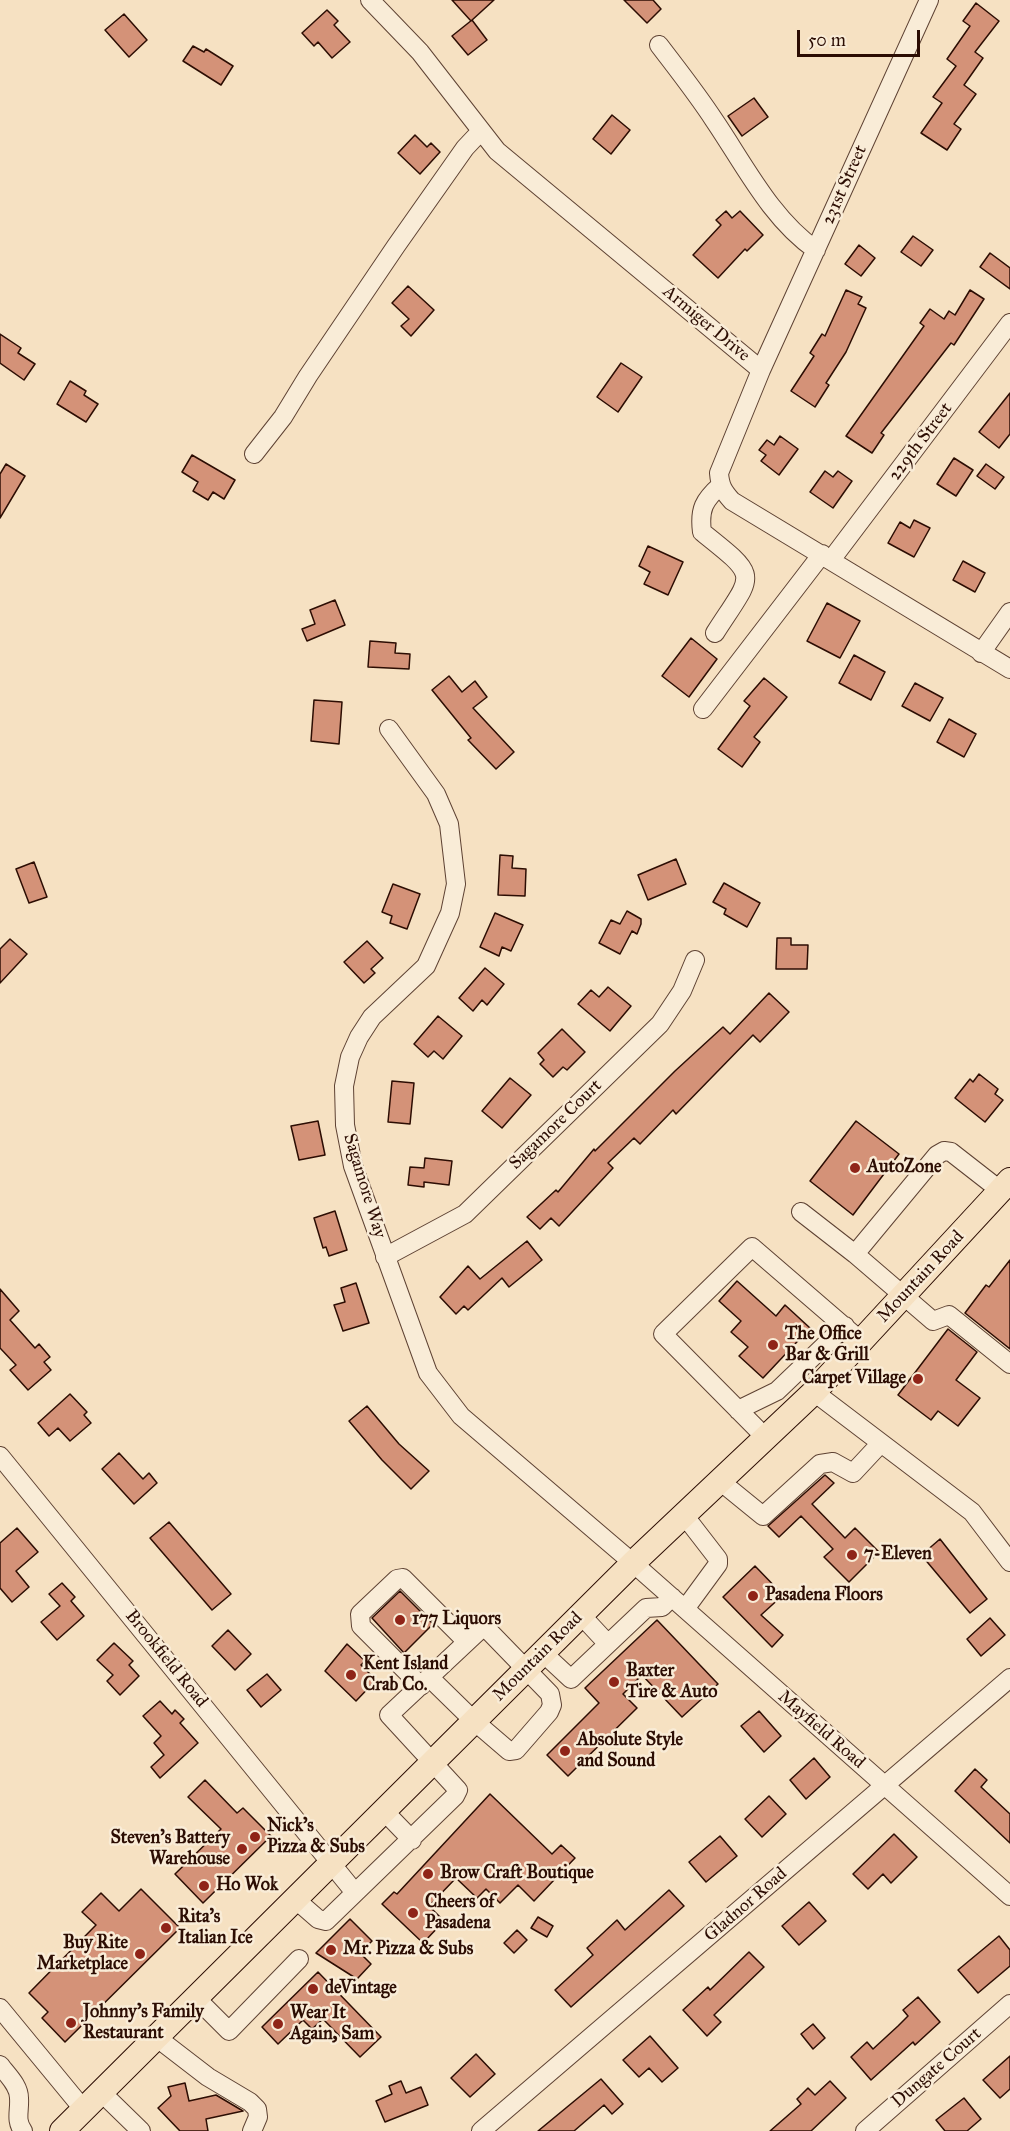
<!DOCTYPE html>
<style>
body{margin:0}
#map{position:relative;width:1010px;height:2131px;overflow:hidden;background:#f6e1c2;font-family:"IM FELL Great Primer",serif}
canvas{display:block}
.scale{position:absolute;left:797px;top:30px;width:123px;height:27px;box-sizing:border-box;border:3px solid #2c0d03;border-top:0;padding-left:8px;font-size:18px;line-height:21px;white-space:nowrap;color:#2c0d03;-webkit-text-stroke:4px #f9ecd7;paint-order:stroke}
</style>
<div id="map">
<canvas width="1010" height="2131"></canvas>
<div class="scale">50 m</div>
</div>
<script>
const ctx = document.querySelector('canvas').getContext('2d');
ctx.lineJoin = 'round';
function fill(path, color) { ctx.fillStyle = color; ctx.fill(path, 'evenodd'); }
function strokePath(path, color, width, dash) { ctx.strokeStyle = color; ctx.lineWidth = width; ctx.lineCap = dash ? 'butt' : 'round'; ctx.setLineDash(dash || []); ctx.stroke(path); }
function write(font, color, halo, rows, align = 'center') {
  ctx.font = font + ' "IM FELL Great Primer",serif'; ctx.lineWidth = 5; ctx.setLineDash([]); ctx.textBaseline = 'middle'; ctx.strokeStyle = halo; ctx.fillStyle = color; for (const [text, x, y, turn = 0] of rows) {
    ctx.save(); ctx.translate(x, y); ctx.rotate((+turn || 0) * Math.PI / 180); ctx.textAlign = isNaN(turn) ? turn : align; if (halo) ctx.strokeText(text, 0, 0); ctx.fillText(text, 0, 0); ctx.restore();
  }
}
const building = new Path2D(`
 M452,0H494L471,21Z
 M624,0H653L661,9L647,23Z
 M976,3L999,21L975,52L983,58L964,85L976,94L954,124L961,129L947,150L921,133L942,103L933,97L956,66L947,59L970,26L963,21Z
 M327,10L338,21L334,25L350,42L332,58L318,42L314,46L302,33Z
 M124,14L147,40L129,57L105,30Z
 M472,20L487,40L468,55L452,36Z
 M193,46L204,52L206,49L233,66L221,85L183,61Z
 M754,98L768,117L742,136L728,116Z
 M612,115L630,130L611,154L593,139Z
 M415,135L427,147L431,143L440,152L420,174L398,153Z
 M726,211L732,218L740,211L763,235L747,251L745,249L718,278L693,255L721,225L716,220Z
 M913,236L933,250L921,266L901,252Z
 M859,245L875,258L861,276L845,264Z
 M990,253L1010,268V289L980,267Z
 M408,286L434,310L411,336L401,326L409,319L392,303Z
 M846,290L862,297L858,304L866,308L846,352L826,383L829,385L815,407L791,391L814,356L810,353L822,334L825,336Z
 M970,290L984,299L954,345L951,343L881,433L884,435L872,453L846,436L924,326L920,323L930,309L944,319L949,311L955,315Z
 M0,334L21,348L18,353L35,364L24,380L0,363Z
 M621,363L642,377L618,412L597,397Z
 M70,381L86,391L84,395L98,404L86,422L57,404Z
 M1010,393V434L999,448L979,432Z
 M780,436L798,449L779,475L761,461L766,455L759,450L767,440L774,445Z
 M192,455L235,480L224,499L213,492L208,500L193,491L198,482L182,472Z
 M954,458L973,470L956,496L937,484Z
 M6,464L25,476L0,518V474Z
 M986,464L1004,477L995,489L977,476Z
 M825,471L833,477L838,471L852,481L833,508L810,492Z
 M914,520L930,528L914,557L888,543L900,522L910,528Z
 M648,546L683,562L668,595L644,584L650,572L639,566Z
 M963,561L985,573L975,592L953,580Z
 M335,600L345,625L307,641L302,629L315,624L310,610Z
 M827,603L860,621L840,658L807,641Z
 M691,638L717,659L689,697L662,676Z
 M370,641L396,643L395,653L410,654L409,669L368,667Z
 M854,655L885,672L871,700L839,683Z
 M449,676L462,692L475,681L487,697L473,708L514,752L496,769L468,740L471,738L432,690Z
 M764,678L787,697L754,737L760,742L742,767L718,749L750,706L744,701Z
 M915,683L943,698L930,721L902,706Z
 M314,700L342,702L339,744L311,741Z
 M949,719L976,734L964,757L937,742Z
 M500,855L513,856L512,868L526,869L525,896L498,895Z
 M676,859L686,884L648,900L638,875Z
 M34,862L47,897L29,903L16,869Z
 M724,883L760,903L747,927L724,914L726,909L713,902Z
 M393,884L420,894L407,929L390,923L392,916L382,912Z
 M627,911L641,919V924L637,934L632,931L620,954L599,943L611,920L620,924Z
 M495,913L523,925L511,951L502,947L499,956L480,947Z
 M777,938H791V945H808L807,969H776Z
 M10,939L27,954L0,983V949Z
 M367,941L383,958L371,969L375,973L364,983L344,962Z
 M485,968L504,984L487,1005L482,1000L473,1011L459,998Z
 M608,987L631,1006L610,1031L578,1004L591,990L599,997Z
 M769,993L789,1012L760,1042L753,1035L676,1114L673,1110L640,1144L634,1138L608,1163L613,1168L559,1226L551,1218L540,1229L527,1217L556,1190L558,1192L594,1149L595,1151L675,1071L723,1027L730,1034Z
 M438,1016L462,1036L443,1059L434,1051L428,1057L414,1044Z
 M562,1029L585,1052L567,1070L563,1067L553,1077L540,1064L544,1060L538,1053Z
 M979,1074L998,1089L995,1094L1003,1100L985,1122L955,1098L970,1079L973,1082Z
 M510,1078L531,1095L502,1128L482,1111Z
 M392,1081L414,1083L410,1124L388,1122Z
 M318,1121L325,1155L299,1160L291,1126Z
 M856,1121L899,1154L853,1215L810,1181Z
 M425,1158L452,1161L449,1185L424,1182V1187L408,1185L410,1167L424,1168Z
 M335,1211L347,1250L329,1256L326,1247L323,1248L314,1218Z
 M527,1241L542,1260L509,1287L502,1278L468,1310L464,1306L456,1314L440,1297L468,1266L480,1279Z
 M1010,1260V1349L965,1313L986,1285L989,1287Z
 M737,1281L776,1316L785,1305L810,1328L763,1378L739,1356L748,1347L731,1332L741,1321L719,1301Z
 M356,1283L369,1323L343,1331L334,1305L345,1302L341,1288Z
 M0,1289L19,1311L10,1320L35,1348L39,1344L50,1357L44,1362L51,1370L28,1390L10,1370L16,1365L0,1348Z
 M948,1329L977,1352L956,1380L980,1398L958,1426L938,1411L931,1420L898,1395Z
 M70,1394L87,1412L84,1415L91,1423L70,1441L58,1428L49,1436L38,1423Z
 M367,1406L399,1444L429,1471L411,1489L382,1460L349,1421Z
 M119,1453L143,1479L149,1473L157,1483L134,1504L102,1469Z
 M825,1475L834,1483L812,1504L845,1538L855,1528L879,1552L849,1582L824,1557L833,1549L801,1516L779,1537L768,1526Z
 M169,1522L231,1594L212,1610L150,1538Z
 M17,1528L38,1552L16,1571L29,1587L12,1602L0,1588V1543Z
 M940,1539L987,1599L970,1613L923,1557L927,1554L925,1552Z
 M755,1566L783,1595L761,1615L783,1635L772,1647L723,1597Z
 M62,1583L75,1597L71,1601L84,1616L57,1640L41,1622L60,1606L49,1594Z
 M400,1591L433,1624L404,1653L372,1618Z
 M990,1618L1005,1635L981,1656L967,1639Z
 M657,1620L718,1684L682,1717L642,1675L623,1694L637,1708L568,1776L547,1755L599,1703L585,1688Z
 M228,1630L251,1654L235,1670L212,1646Z
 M114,1643L133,1661L129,1665L139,1676L120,1695L107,1681L113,1675L97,1660Z
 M347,1644L365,1661L361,1665L376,1680L356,1701L325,1671Z
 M267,1674L281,1690L261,1707L247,1690Z
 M160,1701L172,1714L175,1710L184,1719L180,1723L198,1743L160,1778L151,1767L164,1755L154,1743L161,1736L143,1716Z
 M759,1711L781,1736L764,1752L741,1726Z
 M814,1758L830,1777L806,1799L790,1780Z
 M975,1769L987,1780L981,1787L1010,1814V1843L955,1791Z
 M205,1780L237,1813L243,1808L271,1836L203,1903L175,1874L221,1829L188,1797Z
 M490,1794L552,1854L561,1845L575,1858L534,1901L518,1885L500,1903L486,1889L477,1898L456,1878L429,1906L444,1921L423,1943L382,1904L394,1892L397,1894Z
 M769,1796L786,1814L762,1837L745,1819Z
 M894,1834L917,1857L891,1883L883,1874L868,1889L853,1874Z
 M720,1836L737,1856L706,1882L689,1862Z
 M141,1889L180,1928L65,2042L42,2018L48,2012L29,1993L96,1925L82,1912L101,1893L119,1911Z
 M669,1890L684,1906L571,2007L555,1990L593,1955L587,1948L617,1920L625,1930Z
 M809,1902L826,1921L799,1945L782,1926Z
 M538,1917L553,1926L547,1937L531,1928Z
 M350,1919L372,1941L360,1953L371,1964L357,1979L316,1953Z
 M517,1930L527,1940L514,1953L504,1943Z
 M999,1936L1010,1950V1966L978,1993L958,1970Z
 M749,1952L764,1967L714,2015L721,2022L707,2036L683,2010L708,1987L710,1990Z
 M318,1972L381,2037L360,2057L323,2019L312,2029L303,2020L278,2044L262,2027Z
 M918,1997L940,2022L915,2045L913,2042L871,2080L851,2057L867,2042L873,2049L898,2026L908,2016L903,2010Z
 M813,2024L825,2038L813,2049L801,2034Z
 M650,2036L678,2068L662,2082L649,2068L639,2077L623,2060Z
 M476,2054L495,2074L470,2097L451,2078Z
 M1010,2056V2089L1000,2098L983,2080Z
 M601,2079L623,2104L612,2114L604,2105L574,2131H538Z
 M401,2081L406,2093L421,2087L428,2105L385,2122L376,2101L392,2094L389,2086Z
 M830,2081L846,2098L811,2131H770L801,2104L797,2099L808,2088L815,2095Z
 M185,2083L189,2101L216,2095L243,2111L206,2119L208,2131H180L158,2108L171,2096L168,2087Z
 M964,2098L981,2119L967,2131H945L936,2120Z`);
fill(building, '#d49278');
strokePath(building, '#2c0d03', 1.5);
const minor = new Path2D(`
 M370,0L420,52L497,151L761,370
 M929,0L761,370L719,473C720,486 723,491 732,501L1010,669
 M659,45C678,70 697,94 714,120C744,164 771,219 816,250
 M254,454L283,417L308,376L396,246L465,148L481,131
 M831,560L1010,323
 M715,633C754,572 761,579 702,532C699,509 704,500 721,485
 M981,653L1010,612
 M703,709L822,554
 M389,729L436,794L449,824L456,884L450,913L426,966L372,1017L359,1037L350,1057L344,1086L345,1125L353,1166L428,1373L461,1416L633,1563L1010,1896
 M1001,1191L951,1152L944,1151L937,1155L855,1254L933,1321L949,1315L1010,1364
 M801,1212L855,1254
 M385,1257L465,1214L660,1024L682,991L695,960
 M814,1392L972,1512L1010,1562
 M738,1410L777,1391L845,1326
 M766,1438L663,1334L752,1247L861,1341
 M0,1456L352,1889L357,1891L455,1796L458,1790L389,1715L484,1626L550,1694L552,1705L549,1712L516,1750L509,1751L474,1721L430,1678
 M720,1481L763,1516L820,1464L833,1462L853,1473L881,1443
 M684,1515L718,1559V1564L685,1609
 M581,1615L608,1644
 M543,1653L571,1679L646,1608L662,1607L672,1597
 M421,1686L361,1626L360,1614L397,1579L403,1578L467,1642
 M383,1810L412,1840
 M295,1899L318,1919L326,1921L357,1891
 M196,1998L229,2031L299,1959
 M0,2008L84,2110
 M156,2037L208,2077L250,2102L257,2109L258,2117L252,2131
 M0,2065C7,2075 19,2085 19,2098C20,2111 15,2120 23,2131
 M101,2092L141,2131
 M481,2131L1010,1678
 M865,2131L1010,2004`);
const major = new Path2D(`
 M62,2131L633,1563L814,1392L1010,1180`);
strokePath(minor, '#5e4233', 20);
strokePath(major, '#2c0d03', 26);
strokePath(minor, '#f9ecd7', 18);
strokePath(major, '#f6e1c2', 24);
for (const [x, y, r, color] of [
 [855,1168,6,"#8f2418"],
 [773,1345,6,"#8f2418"],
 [918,1379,6,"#8f2418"],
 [852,1555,6,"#8f2418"],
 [753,1596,6,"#8f2418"],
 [400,1620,6,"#8f2418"],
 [351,1675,6,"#8f2418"],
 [614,1682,6,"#8f2418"],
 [565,1751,6,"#8f2418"],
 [255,1837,6,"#8f2418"],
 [242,1849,6,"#8f2418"],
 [428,1874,6,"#8f2418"],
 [204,1886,6,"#8f2418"],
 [413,1913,6,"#8f2418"],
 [166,1928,6,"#8f2418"],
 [331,1950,6,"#8f2418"],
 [140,1954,6,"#8f2418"],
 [313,1989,6,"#8f2418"],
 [71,2023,6,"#8f2418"],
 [278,2024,6,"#8f2418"]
]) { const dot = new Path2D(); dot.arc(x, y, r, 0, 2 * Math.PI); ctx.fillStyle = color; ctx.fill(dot); strokePath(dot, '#f9ecd7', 2); }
write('18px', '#2c0d03', '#f9ecd7', [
 ["231st Street",845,185,-66],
 ["Armiger Drive",706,324,40],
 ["229th Street",921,442,-53],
 ["Sagamore Court",556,1125,-44],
 ["Sagamore Way",364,1186,73],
 ["Mountain Road",921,1277,-47],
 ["Mountain Road",538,1657,-45],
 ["Brookfield Road",166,1659,51],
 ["Mayfield Road",821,1730,41],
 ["Gladnor Road",746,1905,-41],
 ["Dungate Court",937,2068,-41]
]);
write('bold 18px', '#2c0d03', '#f9ecd7', [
 ["AutoZone",867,1168],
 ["The Office",785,1335],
 ["Bar & Grill",785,1356],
 ["Carpet Village",906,1379,"right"],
 ["7-Eleven",864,1555],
 ["Pasadena Floors",765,1596],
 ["177 Liquors",412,1620],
 ["Kent Island",363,1665],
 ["Crab Co.",363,1686],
 ["Baxter",626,1672],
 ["Tire & Auto",626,1693],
 ["Absolute Style",577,1741],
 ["and Sound",577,1762],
 ["Nick's",267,1827],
 ["Pizza & Subs",267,1848],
 ["Steven's Battery",230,1839,"right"],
 ["Warehouse",230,1860,"right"],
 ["Brow Craft Boutique",440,1874],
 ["Ho Wok",216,1886],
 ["Cheers of",425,1903],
 ["Pasadena",425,1924],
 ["Rita's",178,1918],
 ["Italian Ice",178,1939],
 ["Buy Rite",128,1944,"right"],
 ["Marketplace",128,1965,"right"],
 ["Mr. Pizza & Subs",343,1950],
 ["deVintage",325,1989],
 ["Johnny's Family",83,2013],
 ["Restaurant",83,2034],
 ["Wear It",290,2014],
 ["Again, Sam",290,2035]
], 'left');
</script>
